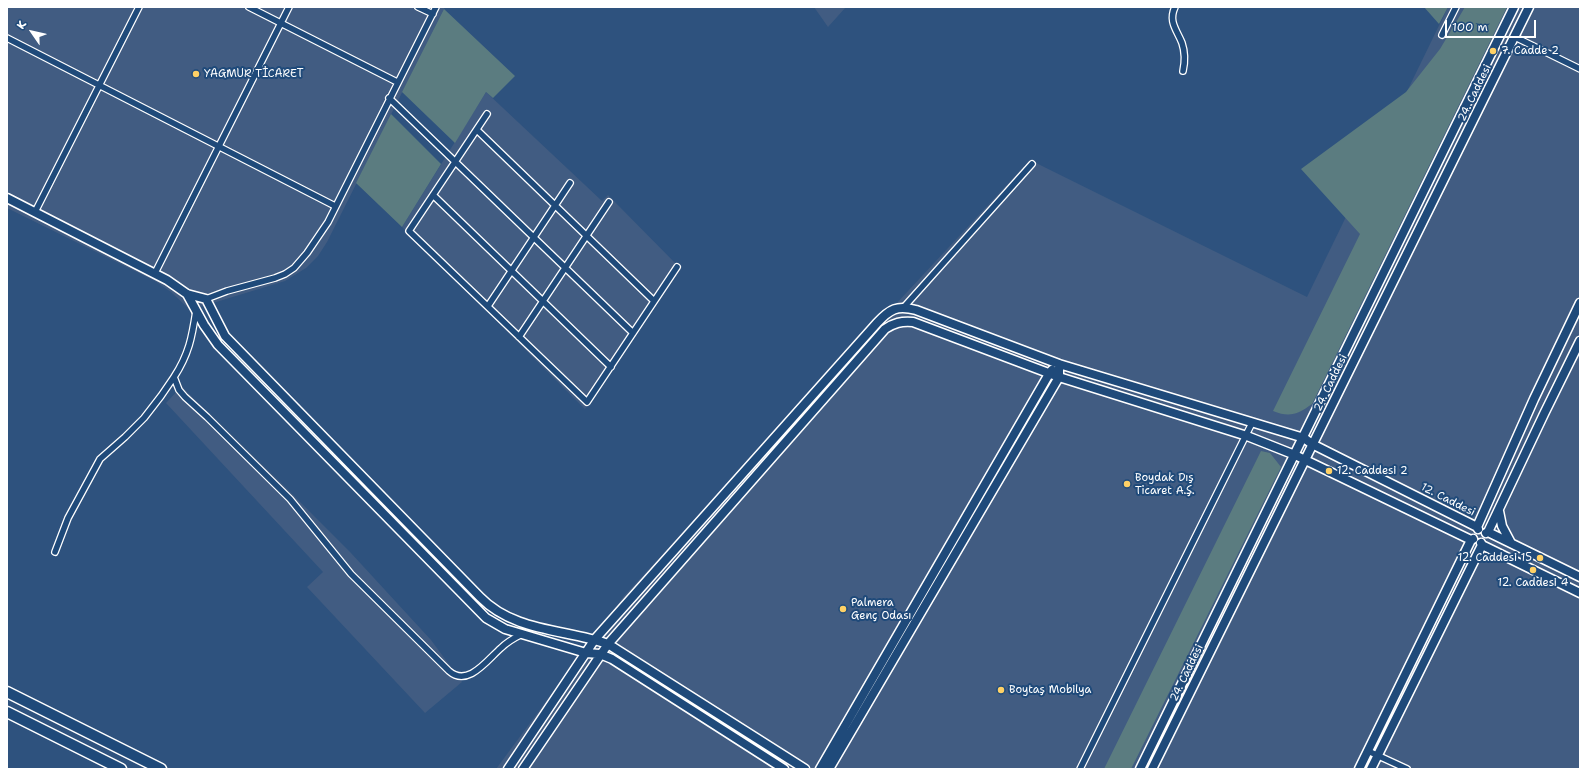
<!DOCTYPE html>
<meta charset="utf-8">
<style>
body{margin:0}
#map{position:relative;width:1587px;height:776px;overflow:hidden;background:#2e527e;font-family:"Shantell Sans",sans-serif}
canvas{display:block}
.frame{position:absolute;inset:0;border:8px solid #fff;pointer-events:none}
.north{position:absolute;left:12px;top:12px;width:40px;height:40px;-webkit-text-stroke:3px #1f4a7a;paint-order:stroke;rotate:304deg;font-size:11px;font-weight:700;line-height:16px;text-align:center;color:#fff}
.north::after{content:'';display:block;margin:auto;width:14px;height:18px;background:#fff;clip-path:polygon(50% 0,100% 100%,50% 72%,0 100%)}
.scale{position:absolute;left:1445px;top:20px;width:91px;height:18px;box-sizing:border-box;border:2px solid #fff;border-top:0;padding-left:5px;font-size:12px;line-height:14px;white-space:nowrap;color:#fff;-webkit-text-stroke:3px #1f4a7a;paint-order:stroke}
</style>
<div id="map">
<canvas width="1587" height="776"></canvas>
<div class="frame"></div>
<div class="north">K</div>
<div class="scale">100 m</div>
</div>
<script>
const ctx = document.querySelector('canvas').getContext('2d');
ctx.lineJoin = 'round';
function fill(path, color) { ctx.fillStyle = color; ctx.fill(path, 'evenodd'); }
function strokePath(path, color, width, dash) { ctx.strokeStyle = color; ctx.lineWidth = width; ctx.lineCap = dash ? 'butt' : 'round'; ctx.setLineDash(dash || []); ctx.stroke(path); }
function write(font, color, halo, rows, align = 'center') {
  ctx.font = font + ' "Shantell Sans",sans-serif'; ctx.lineWidth = 4; ctx.setLineDash([]); ctx.textBaseline = 'middle'; ctx.strokeStyle = halo; ctx.fillStyle = color; for (const [text, x, y, turn = 0] of rows) {
    ctx.save(); ctx.translate(x, y); ctx.rotate((+turn || 0) * Math.PI / 180); ctx.textAlign = isNaN(turn) ? turn : align; if (halo) ctx.strokeText(text, 0, 0); ctx.fillText(text, 0, 0); ctx.restore();
  }
}
fill(new Path2D(`
 M7,7H445L327,242L318,256L306,268L285,281L190,310L171,292L155,281L7,208Z
 M814,7H846L828,27Z
 M1448,7H1580V769H496L624,596L1030,160L1307,297Z
 M486,92L602,201L608,195L681,269L585,409L402,227Z
 M182,386L187,392L281,483L351,553L431,640L462,682L425,713L307,587L323,572L166,403Z`), '#415c82');
fill(new Path2D(`
 M1424,7H1448L1439,24Z
 M1465,7H1507L1312,404C1298,414 1290,418 1273,411L1360,234L1301,169L1406,92L1440,49Z
 M444,9L515,76L493,98L486,92L455,143L402,92Z
 M391,114L441,164L402,227L356,183Z
 M1261,451L1270,453L1281,467L1131,769H1104Z`), '#5b7c80');
const street = new Path2D(`
 M249,7L397,82
 M418,7L433,14
 M1175,7C1168,22 1177,30 1182,43C1185,52 1185,62 1183,71
 M1442,35L1456,7
 M1515,37L1580,69
 M7,38L335,206
 M389,98L633,333
 M487,114L409,231L587,402L677,267
 M477,130L654,301
 M433,195L611,367
 M35,212L139,7
 M155,273L289,7
 M206,299L227,291L275,278L285,274L294,268L307,253L328,222L436,7
 M488,306L570,183
 M904,307L1032,164
 M196,311C192,337 189,354 174,377L179,390L185,397L207,417L290,499L351,574L449,671C468,688 488,659 501,648C507,642 514,638 522,634
 M519,337L609,202
 M55,552L68,518L100,459L125,437L144,418L161,396L174,377
 M1368,751L1407,769
 M1080,769L1252,423`);
const secondary = new Path2D(`
 M7,198L167,280L187,294L206,299L225,336L480,597C514,632 565,629 608,644L805,769
 M187,294L204,325L218,345L486,618L505,629L586,653L600,654L612,659L784,769
 M1499,511L1502,526L1511,543
 M1478,529L1477,527L1534,399L1580,303
 M1488,532L1580,577
 M1486,533L1488,532L1544,414L1580,341
 M1482,545L1580,593
 M508,769L595,639L877,323C890,309 897,305 916,310L1059,364L1304,438L1312,444L1477,527
 M523,769L608,644L885,329C894,323 901,321 913,322L1059,377L1247,436L1295,455L1471,540
 M820,769L1049,374L1052,370
 M829,769L1059,377V364
 M1140,769L1514,7
 M1152,769L1529,7
 M1359,769L1471,540L1473,539
 M1371,769L1482,545L1481,543`);
const highway = new Path2D(`
 M7,692L161,769
 M7,712L121,769`);
strokePath(street, '#fff', 8);
strokePath(secondary, '#fff', 11);
strokePath(highway, '#fff', 13);
strokePath(street, '#1f4a7a', 5.5);
strokePath(secondary, '#1f4a7a', 8);
strokePath(highway, '#1f4a7a', 10);
for (const [x, y, r, color] of [
 [1493,51,4,"#ffd166"],
 [196,74,4,"#ffd166"],
 [1329,471,4,"#ffd166"],
 [1127,484,4,"#ffd166"],
 [1540,558,4,"#ffd166"],
 [1533,570,4,"#ffd166"],
 [843,609,4,"#ffd166"],
 [1001,690,4,"#ffd166"]
]) { const dot = new Path2D(); dot.arc(x, y, r, 0, 2 * Math.PI); ctx.fillStyle = color; ctx.fill(dot); strokePath(dot, '#1f4a7a', 1.5); }
write('11px', '#fff', '#1f4a7a', [
 ["7. Cadde 2",1501,51],
 ["YAGMUR TİCARET",204,74],
 ["12. Caddesi 2",1337,471],
 ["Boydak Dış",1135,478],
 ["Ticaret A.Ş.",1135,491],
 ["12. Caddesi 15",1532,558,"right"],
 ["12. Caddesi 4",1533,583,"center"],
 ["Palmera",851,603],
 ["Genç Odası",851,616],
 ["Boytaş Mobilya",1009,690]
], 'left');
write('11px', '#fff', '#1f4a7a', [
 ["24. Caddesi",1475,93,-64],
 ["24. Caddesi",1331,383,-64],
 ["12. Caddesi",1448,500,27],
 ["24. Caddesi",1187,673,-64]
]);
</script>
